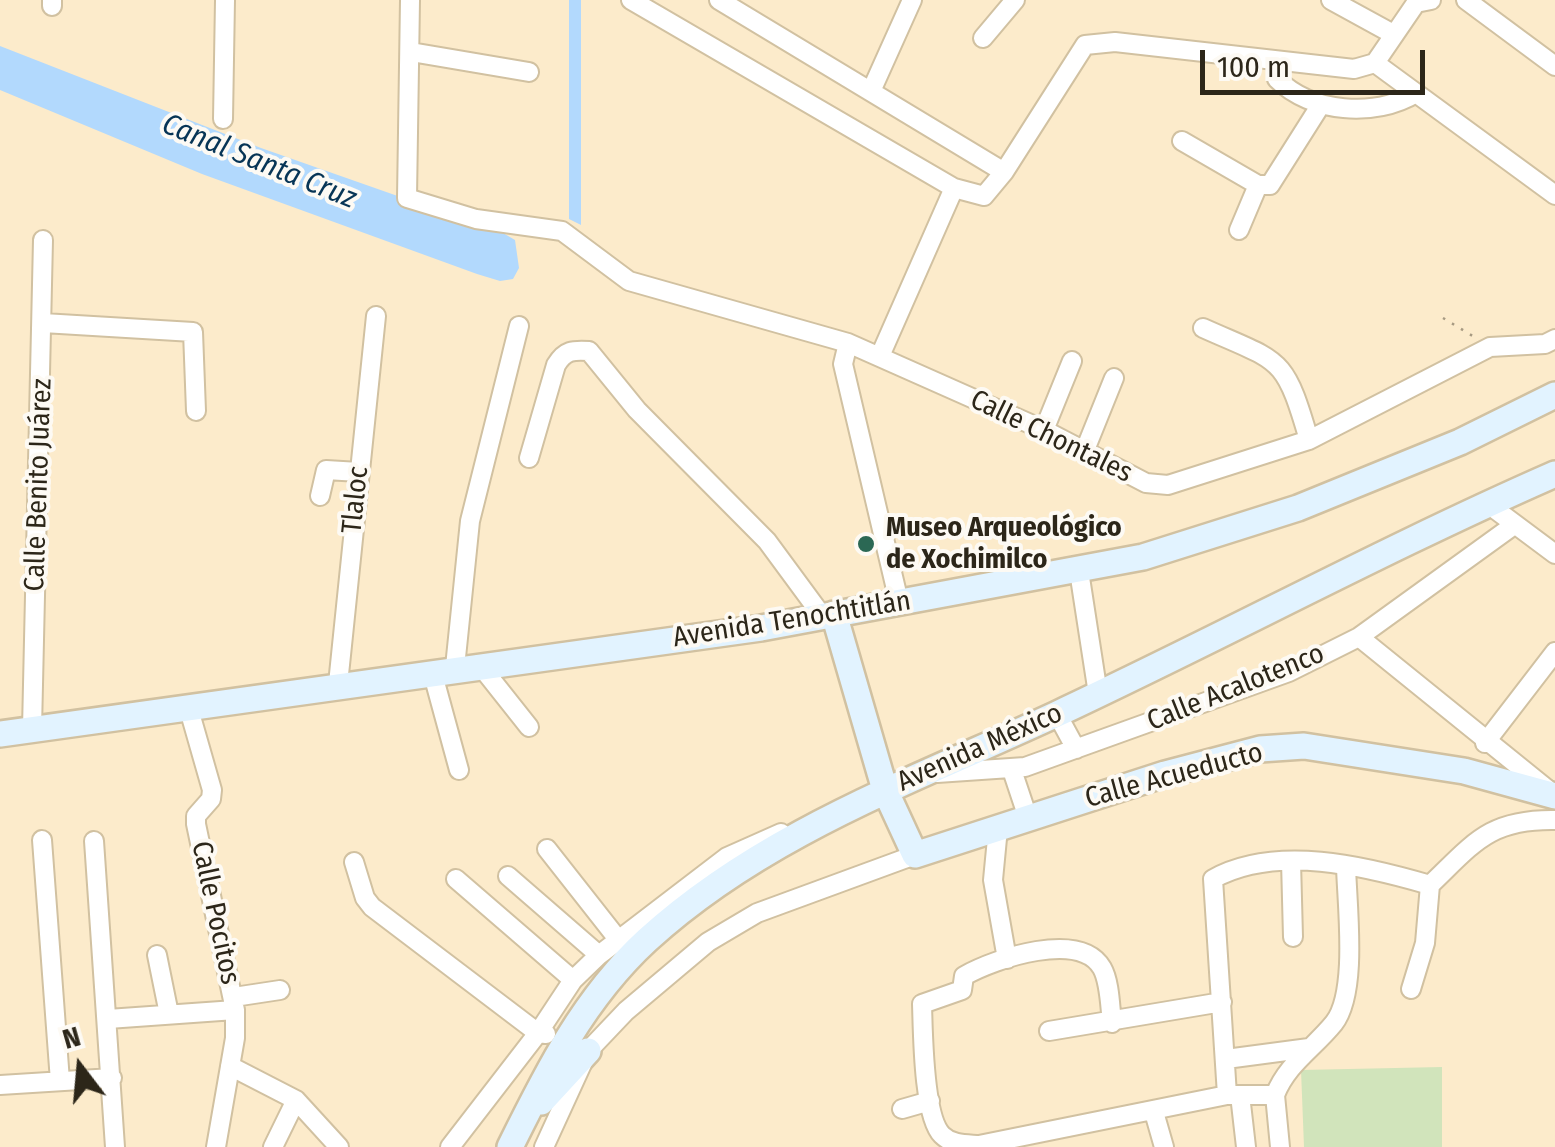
<!DOCTYPE html>
<meta charset="utf-8">
<style>
body{margin:0}
#map{position:relative;width:1555px;height:1147px;overflow:hidden;background:#fcebcb;font-family:"Fira Sans Condensed",sans-serif}
canvas{display:block}
.north{position:absolute;left:30px;top:1017px;width:100px;height:100px;-webkit-text-stroke:8px #fdfaf4;paint-order:stroke;rotate:344deg;font-size:28px;font-weight:700;line-height:40px;text-align:center;color:#2c2619}
.north::after{content:'';display:block;margin:auto;width:35px;height:45px;background:#2c2619;clip-path:polygon(50% 0,100% 100%,50% 72%,0 100%)}
.scale{position:absolute;left:1200px;top:50px;width:225px;height:45px;box-sizing:border-box;border:5px solid #2c2619;border-top:0;padding-left:12px;font-size:30px;line-height:35px;white-space:nowrap;color:#2c2619;-webkit-text-stroke:8px #fdfaf4;paint-order:stroke}
</style>
<div id="map">
<canvas width="1555" height="1147"></canvas>
<div class="north">N</div>
<div class="scale">100 m</div>
</div>
<script>
const ctx = document.querySelector('canvas').getContext('2d');
ctx.lineJoin = 'round';
function fill(path, color) { ctx.fillStyle = color; ctx.fill(path, 'evenodd'); }
function strokePath(path, color, width, dash) { ctx.strokeStyle = color; ctx.lineWidth = width; ctx.lineCap = dash ? 'butt' : 'round'; ctx.setLineDash(dash || []); ctx.stroke(path); }
function write(font, color, halo, rows, align = 'center') {
  ctx.font = font + ' "Fira Sans Condensed",sans-serif'; ctx.lineWidth = 8; ctx.setLineDash([]); ctx.textBaseline = 'middle'; ctx.strokeStyle = halo; ctx.fillStyle = color; for (const [text, x, y, turn = 0] of rows) {
    ctx.save(); ctx.translate(x, y); ctx.rotate((+turn || 0) * Math.PI / 180); ctx.textAlign = isNaN(turn) ? turn : align; if (halo) ctx.strokeText(text, 0, 0); ctx.fillText(text, 0, 0); ctx.restore();
  }
}
fill(new Path2D(`
 M1442,1067V1147H1304L1301,1070Z`), '#d1e4bb');
fill(new Path2D(`
 M569,0H581V225L569,219Z
 M0,46L261,148L503,233L515,240L519,268L513,279L500,281L477,274L202,174L0,90Z`), '#b2d9fd');
const street = new Path2D(`
 M410,0L407,198L476,219L562,231L629,281L848,343L1044,430L1146,483L1168,485L1309,440L1490,347L1545,344L1555,339
 M631,0L954,188L984,196L1004,172L1085,45L1115,42L1354,69L1375,63
 M719,0L1004,172
 M1331,0L1393,34
 M1466,0L1555,66
 M52,6V0
 M983,38L1015,0
 M411,52L529,72
 M1375,63L1555,195
 M1375,63L1416,3L1431,0
 M1277,79C1311,113 1375,118 1416,93
 M872,89L912,0
 M223,119L225,0
 M1182,141L1258,185H1270L1320,106
 M1239,230L1258,185
 M43,323L193,332L196,411
 M1203,328C1281,363 1284,354 1309,440
 M848,343L843,364L899,602
 M880,356L954,188
 M1044,430L1072,361
 M1085,450L1114,378
 M529,458L556,365C565,350 573,350 589,351L637,410L767,541L823,617
 M320,496L326,470L359,472
 M1488,504L1555,554
 M1079,571L1098,694
 M1359,637L1547,789
 M479,664L529,727
 M455,667L470,521L519,326
 M432,671L459,770
 M338,684L376,316
 M188,706L212,790L211,799L196,816V824L235,1010V1038L216,1147
 M1057,714L1076,749
 M32,729L43,240
 M1485,743L1555,652
 M1012,770L1028,818
 M937,773L1025,767L1289,672L1359,637L1514,525
 M998,828L993,880L1007,959
 M42,840L60,1081
 M94,841L115,1147
 M547,849L617,938
 M1291,861L1293,937
 M354,862L365,898L372,907L538,1033L546,1034
 M508,876L599,955
 M456,879L573,980
 M157,955L169,1014
 M1411,989L1425,943L1430,885
 M234,997L280,990
 M108,1019L235,1010
 M1112,1023C1110,1007 1110,982 1102,968C1080,930 996,958 964,976L962,990L922,1004C923,1032 923,1116 942,1135C952,1145 966,1144 979,1145L1227,1095H1275L1280,1147
 M1049,1031L1222,1002
 M1226,1059L1309,1048
 M230,1066L296,1100L339,1147
 M0,1085L112,1078
 M1227,1095L1213,879C1276,844 1365,866 1430,885C1474,843 1489,819 1555,820
 M1240,1095L1246,1147
 M1275,1095C1287,1064 1313,1049 1334,1023C1358,992 1347,906 1346,866
 M902,1109L930,1101
 M1154,1112L1164,1147
 M273,1147L296,1100
 M450,1147L538,1033L573,980L599,955L727,857L781,833
 M544,1147L588,1051L626,1011L708,942L757,913L915,855`);
const secondary = new Path2D(`
 M834,614L885,790L915,855L1165,774L1260,749L1304,746L1464,771L1555,796
 M0,734L761,628L1143,557L1298,508L1460,442L1555,395
 M541,1102L588,1051
 M510,1147C547,1072 584,998 647,940C764,833 915,780 1057,714C1224,636 1386,548 1555,474`);
strokePath(street, '#d1c1a1', 22);
strokePath(secondary, '#d1c1a1', 30);
strokePath(new Path2D(`
 M1443,318L1476,338`), '#a79a82', 2.5, [2.5, 8]);
strokePath(street, '#fff', 18);
strokePath(secondary, '#e2f3ff', 25);
for (const [x, y, r, color] of [
 [866,544,10,"#2b6854"]
]) { const dot = new Path2D(); dot.arc(x, y, r, 0, 2 * Math.PI); ctx.fillStyle = color; ctx.fill(dot); strokePath(dot, '#fdfaf4', 4); }
write('28px', '#2c2619', '#fdfaf4', [
 ["Calle Chontales",1051,437,26],
 ["Calle Benito Juárez",39,485,-88],
 ["Tlaloc",356,500,-84],
 ["Avenida Tenochtitlán",792,620,-9],
 ["Calle Acalotenco",1236,688,-22],
 ["Avenida México",980,748,-24],
 ["Calle Acueducto",1174,776,-15],
 ["Calle Pocitos",215,913,78]
]);
write('bold 28px', '#2c2619', '#fdfaf4', [
 ["Museo Arqueológico",886,528],
 ["de Xochimilco",886,560]
], 'left');
write('italic 30px', '#073556', '#fdfaf4', [
 ["Canal Santa Cruz",259,162,22]
]);
</script>
